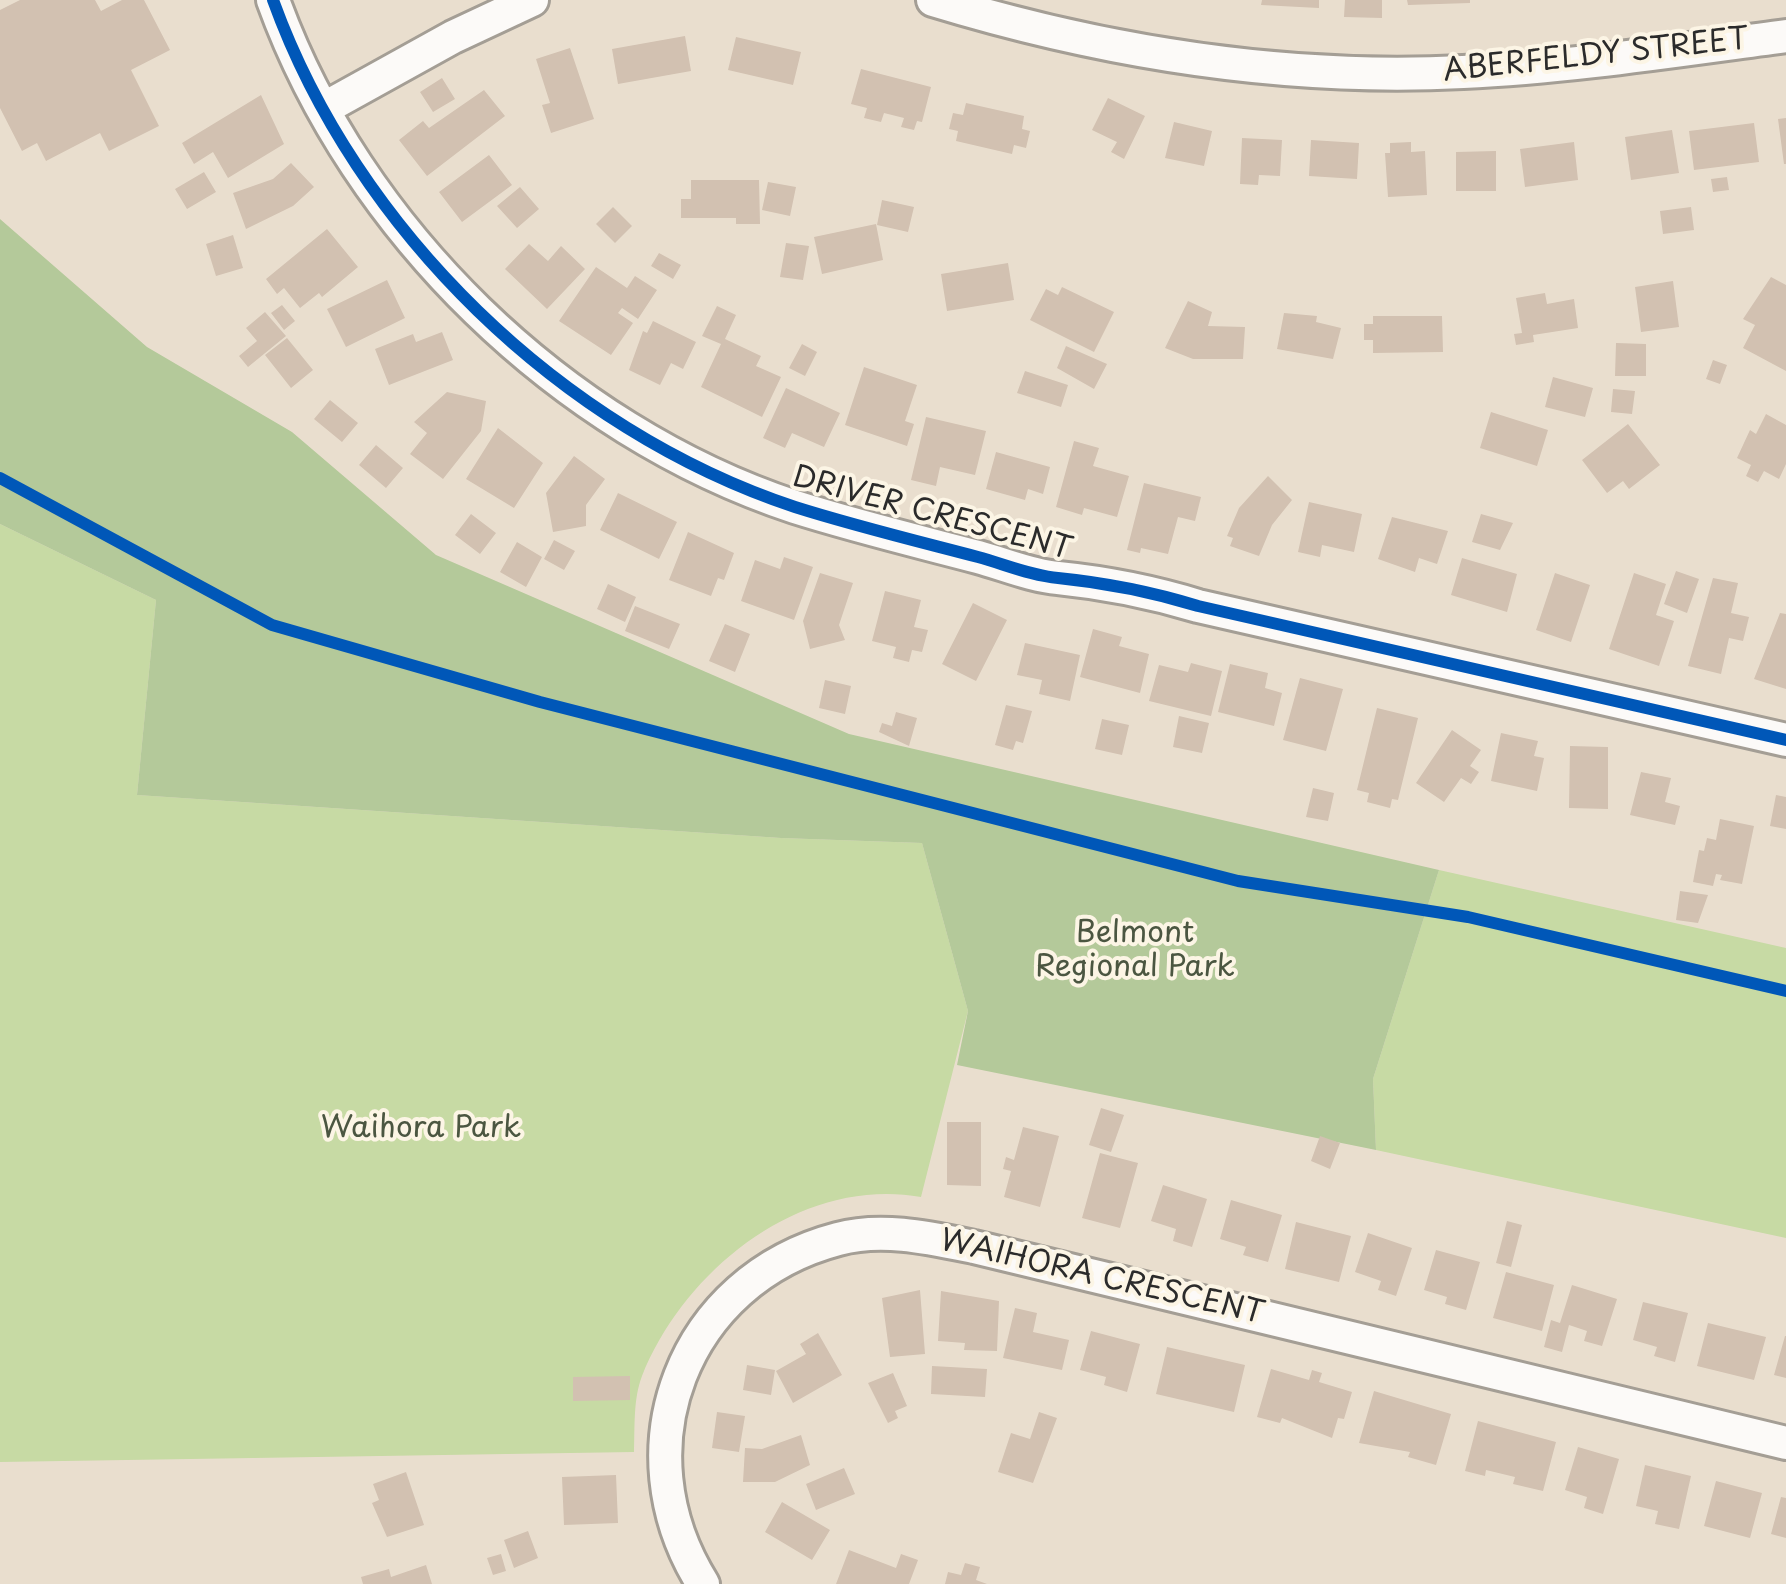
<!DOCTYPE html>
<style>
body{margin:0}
canvas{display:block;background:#e9dece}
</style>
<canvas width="1786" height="1584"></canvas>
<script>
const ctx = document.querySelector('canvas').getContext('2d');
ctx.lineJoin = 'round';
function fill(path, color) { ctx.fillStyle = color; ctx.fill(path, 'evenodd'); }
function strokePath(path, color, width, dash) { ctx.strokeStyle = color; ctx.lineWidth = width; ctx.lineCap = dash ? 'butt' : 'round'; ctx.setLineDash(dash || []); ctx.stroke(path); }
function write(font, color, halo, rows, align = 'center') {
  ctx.font = font + ' "Playpen Sans",sans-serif'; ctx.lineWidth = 8; ctx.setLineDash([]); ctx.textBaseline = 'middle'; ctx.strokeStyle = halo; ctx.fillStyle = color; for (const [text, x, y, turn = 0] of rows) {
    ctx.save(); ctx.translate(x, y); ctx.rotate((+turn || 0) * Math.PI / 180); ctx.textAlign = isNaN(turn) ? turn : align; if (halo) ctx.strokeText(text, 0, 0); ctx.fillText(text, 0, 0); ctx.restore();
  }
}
fill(new Path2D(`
 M0,524L156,600L137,795L781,838L922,843L968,1011L921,1197C801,1176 685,1269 642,1376C633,1399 635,1428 634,1452L0,1462Z
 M1439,870L1786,948V1238L1376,1150L1373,1079Z`), '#c7daa4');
fill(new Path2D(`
 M0,219L147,347L292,432L436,555L849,734L1439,870L1373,1079L1376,1150L957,1065L968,1011L922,843L781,838L137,795L156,600L0,524Z`), '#b4c99a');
fill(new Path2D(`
 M20,0H95L101,11L122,0H144L170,50L131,70L159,126L109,151L100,133L46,161L37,143L22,151L0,108V10Z
 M1262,0H1319V8L1261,5Z
 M1345,0H1382V18L1344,17Z
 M1407,0H1470V3L1408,5Z
 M685,36L691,71L618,84L612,49Z
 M736,37L801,52L793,85L728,70Z
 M570,48L594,119L551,133L542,105L550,103L536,59Z
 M861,69L931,87L922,122L917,121L914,130L901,127L904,118L884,113L881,122L864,118L867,108L851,104Z
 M442,78L455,99L433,112L420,92Z
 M484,90L505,116L427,176L399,140L423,121L429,128Z
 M261,95L284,144L228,178L213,152L194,164L182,143Z
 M1108,98L1145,116L1124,159L1111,152L1117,142L1092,130Z
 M966,103L1024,116L1022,129L1030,131L1026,148L1014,145L1012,154L956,141L958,131L949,129L953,113L963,115Z
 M1786,118V164H1784L1778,119Z
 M1174,122L1212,131L1204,166L1165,158Z
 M1754,123L1759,162L1694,170L1689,131Z
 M1672,130L1679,173L1631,180L1625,137Z
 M1242,138L1282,140L1280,176L1259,175L1258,185L1240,184Z
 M1311,140L1359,143L1357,179L1309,176Z
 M1411,142V152L1425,151L1427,195L1388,197L1385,153H1390V143Z
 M1574,142L1578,180L1525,187L1520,149Z
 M1496,151V191H1456V152Z
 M489,155L512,185L462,222L439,192Z
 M291,163L314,187L293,206L246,229L233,193L273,179Z
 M204,172L216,192L187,209L175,189Z
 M1727,177L1729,190L1713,192L1711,179Z
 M691,180H759L760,224H736V218H681V199H691Z
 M768,182L796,187L790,216L762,210Z
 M520,187L539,209L517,228L497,206Z
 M882,200L914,207L908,232L877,225Z
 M613,207L632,226L615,243L596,224Z
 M1691,207L1694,230L1663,234L1660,211Z
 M876,224L883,260L822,274L814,237Z
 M327,229L358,267L322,297L319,293L300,308L284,288L277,294L266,279Z
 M233,235L243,268L216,276L206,244Z
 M786,243L809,246L803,280L780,277Z
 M529,244L548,261L561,246L585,269L547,309L505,269Z
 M659,253L681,265L673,279L651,266Z
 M1008,263L1014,300L947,311L941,274Z
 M596,267L627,288L635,276L657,290L638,319L622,308L618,313L633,323L611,355L559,321Z
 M1771,277L1786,285V371L1743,348L1755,325L1743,319Z
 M387,280L405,318L346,347L327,309Z
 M1673,281L1679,327L1641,332L1635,287Z
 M1062,287L1114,312L1094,352L1030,320L1046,289L1058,295Z
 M1545,293L1547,304L1574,299L1578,328L1533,335L1534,342L1516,345L1514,334L1522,333L1516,298Z
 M1188,301L1212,312L1208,326L1245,327L1243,359H1193L1165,348Z
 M282,305L295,321L284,330L271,313Z
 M717,306L736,315L725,339L761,356L756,366L781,377L762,417L701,387L721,344L702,336Z
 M265,312L286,336L248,367L239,356L257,341L246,328Z
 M1284,313L1317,316L1316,322L1341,328L1333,359L1277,349Z
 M1373,316H1442L1443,352L1373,353V340H1364V324H1373Z
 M653,321L696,342L683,369L671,363L660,385L629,370L643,331L647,333Z
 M442,332L453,360L389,385L375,349L413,334L416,342Z
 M287,338L313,370L291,388L265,355Z
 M1616,343L1646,344V376H1615Z
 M802,344L817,352L805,376L789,368Z
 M1066,346L1107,364L1094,389L1057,368Z
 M1713,360L1727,365L1720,384L1706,379Z
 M864,367L917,385L905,421L914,424L907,446L845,425Z
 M1025,371L1068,385L1061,407L1017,393Z
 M1553,377L1593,388L1585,417L1545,407Z
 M786,388L840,413L824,447L792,433L785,448L763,438Z
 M1613,389L1635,391L1632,414L1611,412Z
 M447,392L486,401L481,431L443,479L410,454L427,433L414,422Z
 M330,400L358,423L342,442L314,419Z
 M1491,412L1548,430L1537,466L1480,448Z
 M1766,414L1786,425V464L1779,479L1764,471L1758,482L1746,476L1751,465L1737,458L1750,430L1756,434Z
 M926,417L986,431L975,475L940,467L936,486L911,480Z
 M1628,424L1660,465L1629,489L1623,481L1607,493L1582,460Z
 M498,428L543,463L514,508L466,479Z
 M1074,441L1099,448L1093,466L1129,476L1117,517L1084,508L1082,515L1056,507Z
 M376,445L403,468L386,488L359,465Z
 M996,452L1050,467L1043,494L1028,489L1025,500L986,489Z
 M574,456L605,479L586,505V526L553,532L546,493Z
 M1268,476L1292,500L1272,525L1259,556L1230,546L1233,538L1227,536L1239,508Z
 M1144,483L1201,497L1195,521L1178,517L1168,554L1141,548L1140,553L1127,550Z
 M618,493L677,522L659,559L600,530Z
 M1309,502L1362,514L1354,552L1322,545L1320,557L1298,552Z
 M471,514L496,533L480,554L455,535Z
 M1481,514L1513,523L1500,550L1472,542Z
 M1392,517L1448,531L1437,564L1419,558L1415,572L1378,559Z
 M688,532L734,553L724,580L718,578L711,596L669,580Z
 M554,540L575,551L564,570L544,559Z
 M517,542L542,557L526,587L500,572Z
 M784,557L813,567L794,620L741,601L755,560L780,569Z
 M1462,558L1517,574L1507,612L1451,595Z
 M1676,571L1699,579L1687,613L1664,604Z
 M820,573L853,583L839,625L845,640L810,649L803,621Z
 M1555,573L1590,585L1571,642L1536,630Z
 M1634,573L1666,584L1656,615L1674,621L1659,666L1609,649Z
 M1713,578L1738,583L1731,613L1749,617L1743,641L1729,638L1721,674L1688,666Z
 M608,584L636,597L625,622L597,609Z
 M885,591L921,600L914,627L928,630L922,652L912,650L909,662L893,658L896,647L872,641Z
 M973,603L1007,620L976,681L942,664Z
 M635,606L680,624L669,649L625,631Z
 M1780,613L1786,614V689L1754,679Z
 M725,624L750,634L735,672L709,661Z
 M1093,629L1122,637L1119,646L1149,654L1140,693L1080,677Z
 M1025,643L1080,655L1070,701L1039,694L1042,680L1017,675Z
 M1191,663L1222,671L1211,716L1149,701L1159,665L1188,672Z
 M1230,664L1268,673L1265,688L1282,693L1274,726L1218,712Z
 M1300,678L1343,689L1326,751L1283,740Z
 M825,680L851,686L845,714L819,708Z
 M1006,705L1032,711L1023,743L1016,741L1013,750L995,745Z
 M1377,708L1418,718L1398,800L1392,799L1390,808L1367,802L1369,793L1357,790Z
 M896,712L917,718L909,746L879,732L882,723L892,726Z
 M1179,716L1209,723L1202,753L1173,747Z
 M1102,719L1129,725L1122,755L1095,749Z
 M1452,730L1481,750L1470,766L1479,772L1471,784L1461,778L1444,802L1416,783Z
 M1501,733L1538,741L1534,756L1544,758L1537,791L1491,781Z
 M1570,746L1608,747V809L1569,808Z
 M1641,772L1671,778L1665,802L1680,806L1675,825L1630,815Z
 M1313,788L1334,793L1328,821L1306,817Z
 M1776,795L1786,797V829L1770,826Z
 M1720,819L1754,826L1742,884L1720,880L1722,875L1716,874L1713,886L1693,882L1699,850L1704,851L1707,838L1716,840Z
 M1680,891L1708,895L1698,923L1676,920Z
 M1101,1108L1124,1115L1111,1152L1089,1145Z
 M947,1122H981V1186L947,1185Z
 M1023,1127L1059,1136L1040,1207L1004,1197L1011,1171L1003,1169L1006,1157L1014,1160Z
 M1320,1136L1340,1143L1330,1169L1311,1161Z
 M1100,1153L1138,1163L1120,1228L1082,1218Z
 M1163,1185L1207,1199L1192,1247L1173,1241L1176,1229L1151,1221Z
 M1231,1200L1282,1215L1268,1262L1243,1255L1246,1247L1220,1239Z
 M1507,1221L1522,1225L1511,1267L1496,1263Z
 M1296,1222L1351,1236L1339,1282L1285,1269Z
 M1368,1233L1412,1248L1396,1296L1378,1290L1381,1281L1355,1272Z
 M1436,1250L1480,1262L1466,1310L1445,1304L1447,1297L1424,1290Z
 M1506,1272L1554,1285L1542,1331L1493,1318Z
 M1572,1285L1617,1299L1602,1346L1584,1341L1587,1331L1569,1325L1562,1352L1544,1347L1551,1320L1560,1323Z
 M920,1290L925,1354L890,1357L882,1298Z
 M941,1291L999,1301L997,1351L964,1350L965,1343L938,1341Z
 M1643,1302L1688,1313L1675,1362L1654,1356L1657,1347L1633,1340Z
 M1015,1308L1037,1313L1033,1332L1069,1340L1062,1370L1003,1358Z
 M1708,1323L1766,1337L1754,1380L1697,1366Z
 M1091,1331L1140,1344L1127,1392L1104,1385L1106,1377L1080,1370Z
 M818,1333L842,1375L793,1403L776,1371L806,1354L800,1344Z
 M1785,1336H1786V1378L1774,1375Z
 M1167,1347L1245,1365L1234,1412L1156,1394Z
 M747,1365L775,1370L771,1395L743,1390Z
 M932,1366L987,1369L985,1397L931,1394Z
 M1271,1369L1309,1380L1312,1370L1322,1373L1319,1382L1352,1392L1344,1419L1338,1418L1332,1438L1282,1418L1280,1423L1257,1417Z
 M893,1373L907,1406L895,1411L898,1418L888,1423L868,1383Z
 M630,1376V1400L573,1401V1377Z
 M1374,1391L1451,1414L1436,1465L1408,1457L1410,1452L1359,1443Z
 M717,1412L745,1416L739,1452L712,1448Z
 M1039,1412L1057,1418L1033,1483L998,1472L1011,1433L1030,1439Z
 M1478,1421L1556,1442L1543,1491L1513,1484L1515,1477L1486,1470L1485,1476L1465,1471Z
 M801,1435L810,1465L775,1482H743L745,1448L762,1449Z
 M1578,1447L1619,1459L1603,1514L1584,1508L1587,1497L1565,1490Z
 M1645,1465L1691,1476L1679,1529L1655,1524L1658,1511L1636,1506Z
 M844,1468L855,1494L816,1510L806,1484Z
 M406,1472L424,1525L387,1537L372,1503L379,1500L373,1484Z
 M616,1475L618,1523L564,1525L562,1477Z
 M1716,1481L1762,1493L1750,1538L1704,1526Z
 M1781,1497L1786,1498V1538L1771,1534Z
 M782,1502L830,1530L812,1560L765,1532Z
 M528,1531L538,1558L514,1568L504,1540Z
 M849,1550L896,1568L901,1554L918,1560L909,1584H836Z
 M501,1554L506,1571L493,1575L487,1558Z
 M965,1563L980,1567L976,1580L987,1584H945L948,1572L961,1575Z
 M426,1565L432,1584H363L361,1577L389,1569L391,1577Z`), '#d2c1b1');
const minor = new Path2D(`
 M273,0C356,230 562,430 795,507C855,526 917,541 978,557C1004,564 1032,576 1058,578C1108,583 1149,591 1198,606L1786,740
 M933,0C1104,52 1284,81 1463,72C1571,67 1679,50 1786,36
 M323,109L453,37L532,0
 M703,1584C618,1449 682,1280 838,1239C882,1227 930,1238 974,1247L1786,1443`);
strokePath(minor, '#a49e95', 38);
strokePath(minor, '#fcfaf8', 32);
strokePath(new Path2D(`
 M273,0C356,230 562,430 795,507C855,526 917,541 978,557C1004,564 1032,576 1058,578C1108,583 1149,591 1198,606L1786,740
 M0,478L272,625L540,702L1238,881L1468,917L1786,991`), '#0057b8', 12);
write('30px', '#2b2b2b', '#fcf5e5', [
 ["ABERFELDY STREET",1596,56,-6],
 ["DRIVER CRESCENT",932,514,15],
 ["WAIHORA CRESCENT",1102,1278,13]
]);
write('30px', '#4b5641', '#fcf5e5', [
 ["Belmont",1135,934],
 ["Regional Park",1135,968],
 ["Waihora Park",421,1129]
]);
</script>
